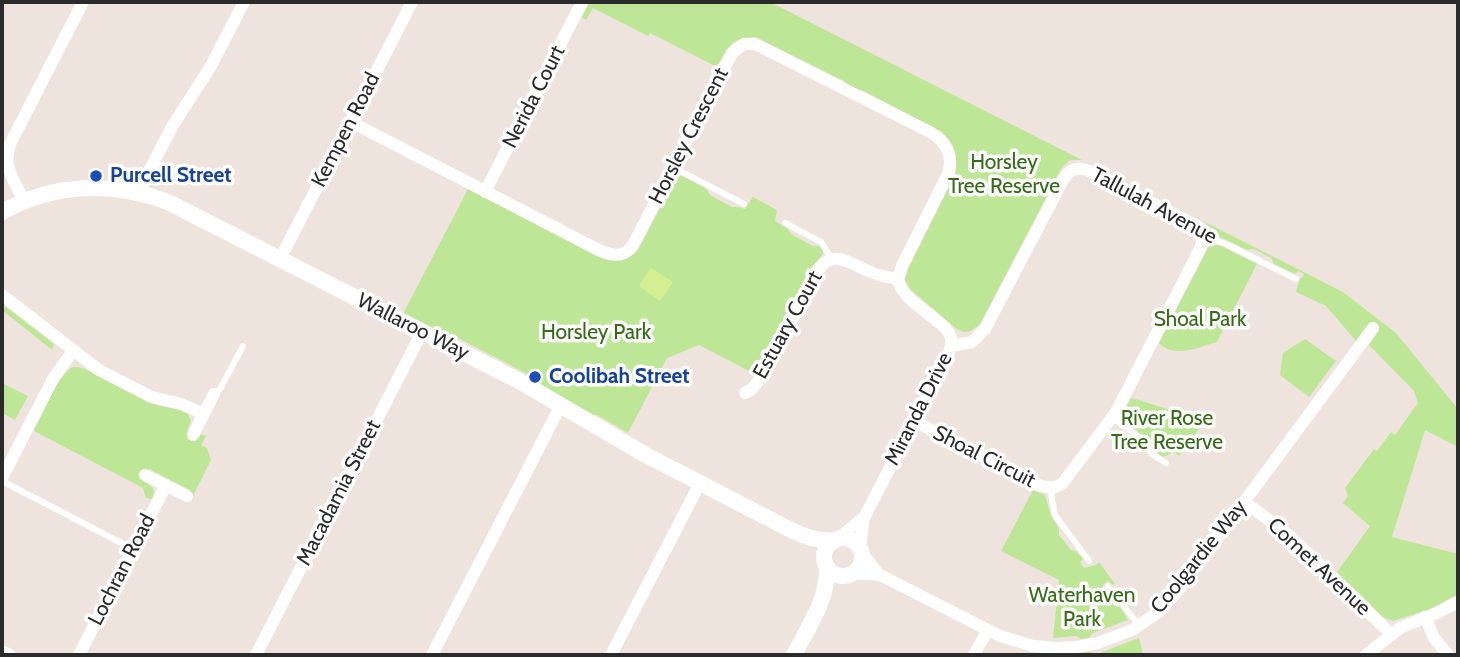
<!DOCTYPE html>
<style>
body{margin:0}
#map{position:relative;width:1460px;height:657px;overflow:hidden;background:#eee4dd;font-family:Cabin,sans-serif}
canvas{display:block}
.frame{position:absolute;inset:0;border:4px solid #2b2b2b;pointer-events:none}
</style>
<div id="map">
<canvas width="1460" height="657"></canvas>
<div class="frame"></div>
</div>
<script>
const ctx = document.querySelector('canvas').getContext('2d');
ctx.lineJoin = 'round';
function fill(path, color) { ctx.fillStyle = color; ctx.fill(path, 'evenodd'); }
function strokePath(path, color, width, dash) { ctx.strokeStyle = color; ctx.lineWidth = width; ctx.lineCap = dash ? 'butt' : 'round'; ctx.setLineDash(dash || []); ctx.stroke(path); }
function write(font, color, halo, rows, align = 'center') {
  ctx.font = font + ' Cabin,sans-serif'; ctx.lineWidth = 7; ctx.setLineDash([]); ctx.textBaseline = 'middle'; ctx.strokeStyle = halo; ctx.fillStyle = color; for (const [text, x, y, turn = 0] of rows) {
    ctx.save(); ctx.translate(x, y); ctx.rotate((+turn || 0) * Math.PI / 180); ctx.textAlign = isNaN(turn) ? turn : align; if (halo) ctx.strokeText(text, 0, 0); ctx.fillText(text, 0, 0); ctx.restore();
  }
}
fill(new Path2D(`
 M590,2H770L1082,160H1070L1062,167L980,324L971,331L963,332L957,329L910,289L905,280L908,269L955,175C959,157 955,144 942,132L864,91L853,90L844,81L756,37C732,36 727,48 717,67L650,33L648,36L593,8L586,20L582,17Z
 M677,176H682L706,188L710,195L732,207H739L745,209L753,197L777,210L775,221L787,228L791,234L813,246H819L822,248L823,254L811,268L755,374L699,345L667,358L628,433L597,415H590L542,386L537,379L458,338H449L403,314L468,189L596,256C612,263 626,264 638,250Z
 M1203,221L1343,292L1396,333L1458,409V447L1425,430L1392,537L1458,554V594L1430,609L1393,621L1383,617L1337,572L1370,526L1343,503L1348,496L1345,488L1374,449L1377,451L1391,432L1395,435L1418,403L1414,391L1369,345L1379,330L1369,323L1356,341L1326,306L1296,292L1299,281L1304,274L1298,271L1295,274L1274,264L1271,258L1254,249L1247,250L1212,233L1210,227Z
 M1210,244L1221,246L1257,264L1217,342C1199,347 1175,359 1159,343Z
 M6,307L54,344L52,350L2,310Z
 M1305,339L1336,361L1309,397L1280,375L1283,353Z
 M73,367H78L85,369L147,402L160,406L177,409L188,413L191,421L187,431L199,437L201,434L206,436L201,445L207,448L211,460L193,496L189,493L190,490L149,469L142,481C151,485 157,489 152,499L146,498L143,488L36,432L34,430C43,413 56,376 73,367Z
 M2,383L28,396L15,420L2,413Z
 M1131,398L1139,400L1205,421L1179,456L1174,452L1163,457C1154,451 1150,444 1143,436C1136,429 1127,425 1121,417Z
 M1033,490L1045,495L1051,516L1059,529V535L1071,550L1076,551L1083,559L1080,562L1084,568L1096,565L1099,562L1115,584L1112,585L1108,581L1103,585L1102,591L1114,606L1120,607L1128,620L1093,633L1089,638L1081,639L1076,636L1053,638L1059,580L1001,551Z
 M1139,638L1143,655H1082C1086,650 1091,652 1097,654Z`), '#bde796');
fill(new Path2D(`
 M651,268L673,282L660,301L639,286Z`), '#d4ef91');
strokePath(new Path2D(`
 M674,168L744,204
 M785,223L821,242L832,259
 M1203,236L1226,244L1296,279
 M214,394L220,389L243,346
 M1113,418L1135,434L1153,455L1166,463
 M2,481L133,549
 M1050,488L1055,515L1089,561
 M1108,586L1139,625`), '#fff', 6);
strokePath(new Path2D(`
 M351,122L599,250C612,256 624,258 633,245L732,53L744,44H755L930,132C946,142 954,155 948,174L902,266L898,279
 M485,192L582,2
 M140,193L146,177L173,125L211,66L244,2
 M24,201C14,180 1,165 11,142L83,2
 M280,259L412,2
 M2,295L99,370L152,397L181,404L204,414
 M745,393L752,389L763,375L815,275C831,246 848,263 871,272C879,276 888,277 898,279
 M914,421L1037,485L1053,488L1062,484L1116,412L1200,249C1204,238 1204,230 1194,224L1087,170C1074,166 1068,171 1062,182L985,329L972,342L951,346
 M193,435L214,394
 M145,475L187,496
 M2,478L53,379L73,351
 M1245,502L1290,536L1391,634
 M839,538L863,518
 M860,548L864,518L948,355C950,349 953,344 951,338C946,319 901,303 898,279
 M862,553L879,575
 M853,573L880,575L1000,636L1033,646L1056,648L1076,647L1098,643L1132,630L1160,611L1181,587L1373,328
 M1425,617L1434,638L1448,655
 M2,651L10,655
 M79,655L166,485
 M256,655L422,332
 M432,655L561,405
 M611,655L700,483
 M974,655L987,631
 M1366,655L1400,628L1437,613L1458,602`), '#fff', 12);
strokePath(new Path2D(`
 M2,212C54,183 112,181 168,202L521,382L644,454L789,529C804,537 817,541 834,541
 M824 557a19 19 0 1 1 38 0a19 19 0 1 1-38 0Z
 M794,655C808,627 828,600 827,567`), '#fff', 16);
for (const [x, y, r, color] of [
 [96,176,7,"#1a4fb4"],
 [535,377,7,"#1a4fb4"]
]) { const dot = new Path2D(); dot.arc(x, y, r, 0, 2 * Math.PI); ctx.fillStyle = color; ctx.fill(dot); strokePath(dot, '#fff', 2.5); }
write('21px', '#2b2b2b', '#fff', [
 ["Nerida Court",534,97,-63],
 ["Kempen Road",346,130,-63],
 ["Horsley Crescent",689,136,-63],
 ["Tallulah Avenue",1154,206,28],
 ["Estuary Court",788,325,-61],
 ["Wallaroo Way",413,327,27],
 ["Miranda Drive",919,409,-63],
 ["Shoal Circuit",984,457,27],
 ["Macadamia Street",339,493,-63],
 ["Coolgardie Way",1199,557,-51],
 ["Comet Avenue",1319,567,43],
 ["Lochran Road",122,570,-63]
]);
write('21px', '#346d16', '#fff', [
 ["Horsley",1004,163],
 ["Tree Reserve",1004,187],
 ["Shoal Park",1200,320],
 ["Horsley Park",596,333],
 ["River Rose",1167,419],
 ["Tree Reserve",1167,443],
 ["Waterhaven",1082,596],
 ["Park",1082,620]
]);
write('bold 21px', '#164399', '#fff', [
 ["Purcell Street",110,176],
 ["Coolibah Street",549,377]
], 'left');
</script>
